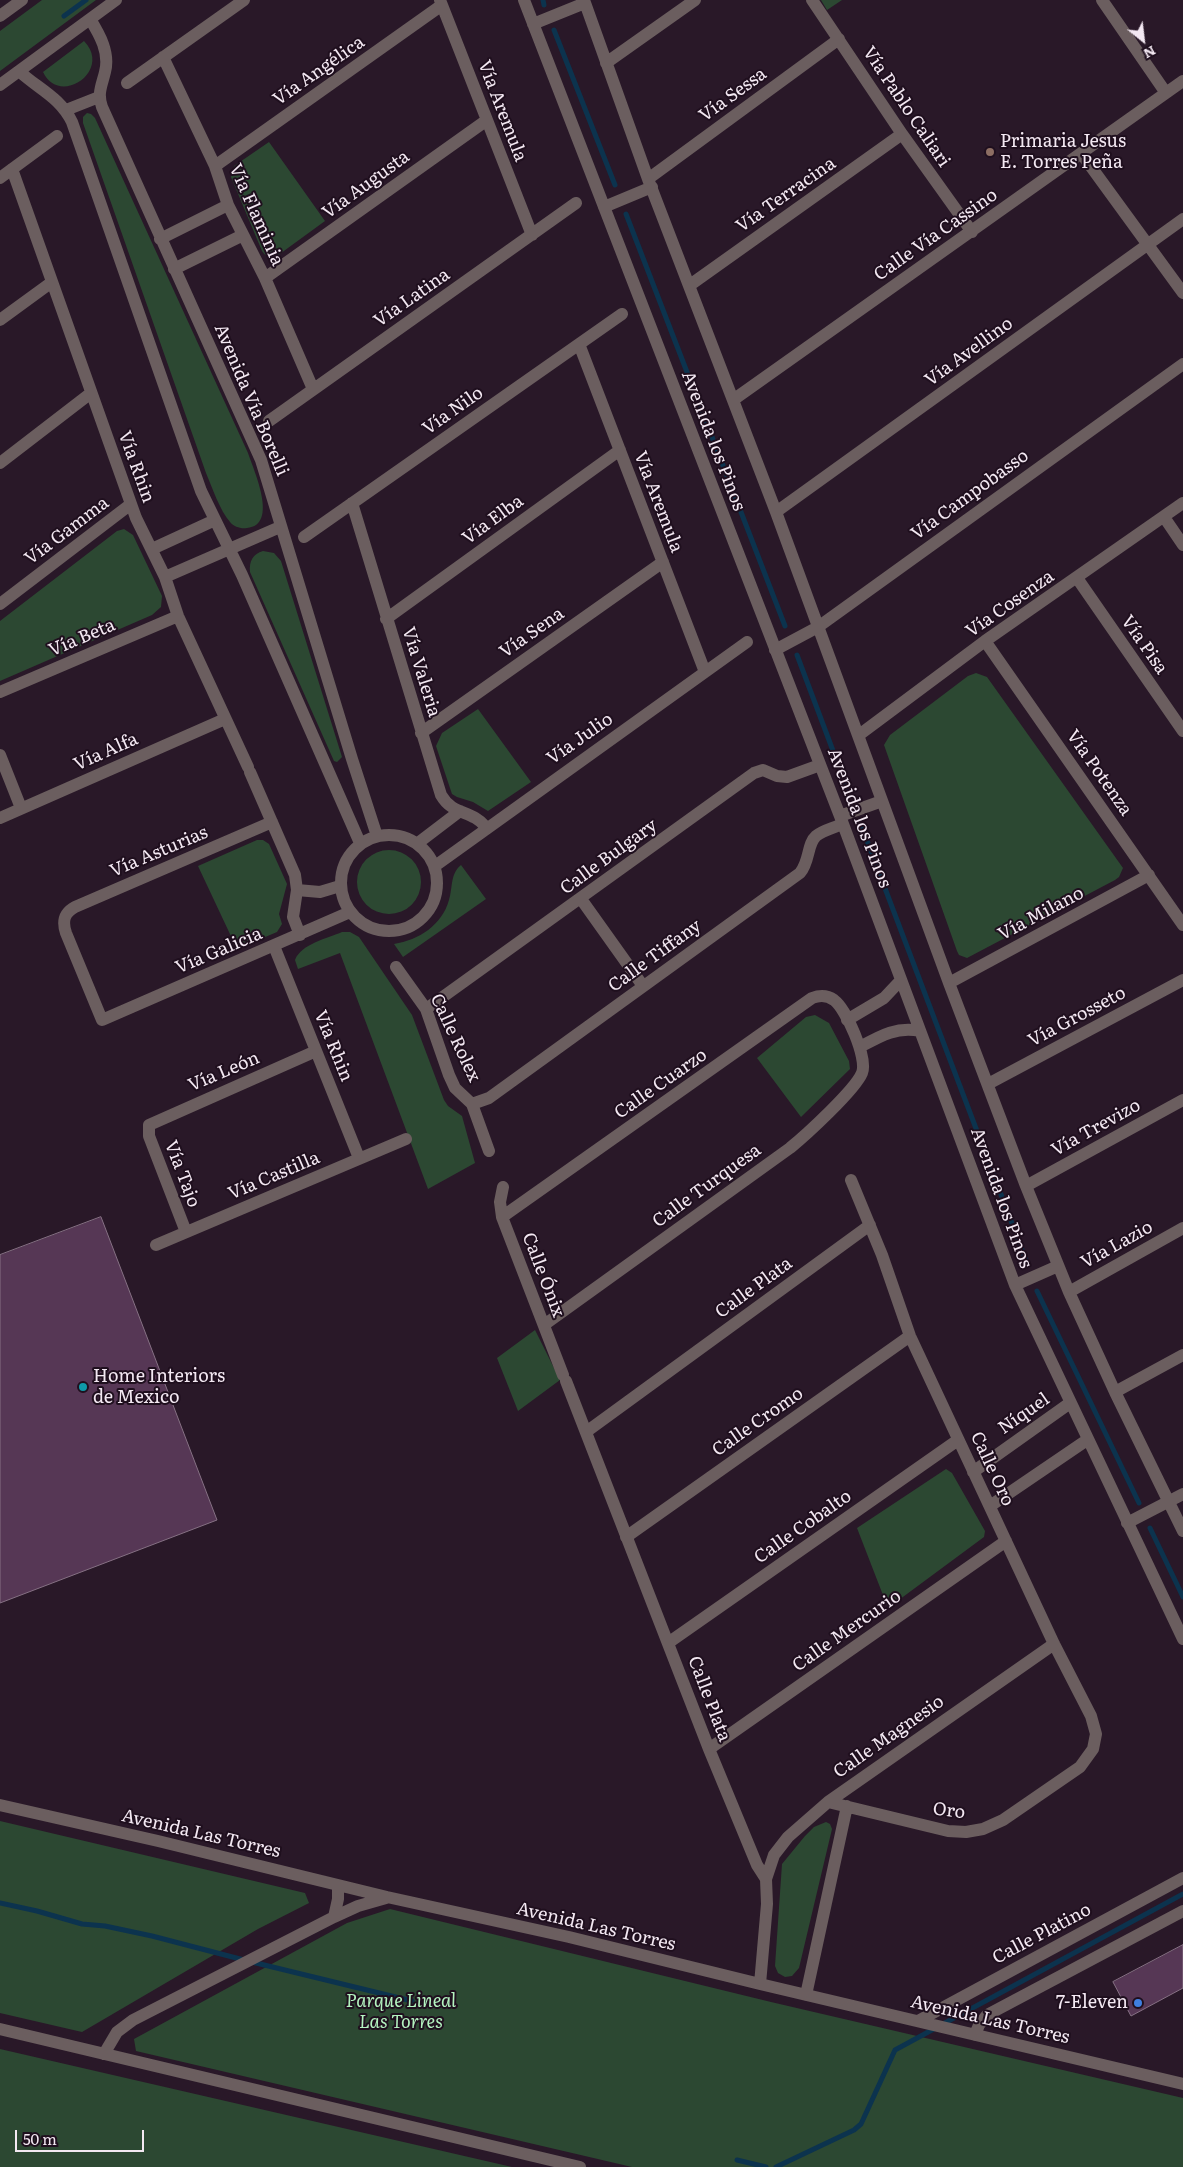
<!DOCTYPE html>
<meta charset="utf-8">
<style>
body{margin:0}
#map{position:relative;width:1183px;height:2167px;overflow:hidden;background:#291828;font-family:Literata,serif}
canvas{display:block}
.north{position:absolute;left:1118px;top:15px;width:50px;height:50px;-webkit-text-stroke:4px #1f0f1e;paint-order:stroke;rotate:151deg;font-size:14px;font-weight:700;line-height:20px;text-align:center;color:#f3e8f2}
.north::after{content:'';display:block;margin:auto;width:18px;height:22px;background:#f3e8f2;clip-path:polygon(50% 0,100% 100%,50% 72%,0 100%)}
.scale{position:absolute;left:15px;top:2130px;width:129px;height:22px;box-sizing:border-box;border:2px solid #f3e8f2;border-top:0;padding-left:6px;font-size:15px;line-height:18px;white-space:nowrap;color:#f3e8f2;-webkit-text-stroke:4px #1f0f1e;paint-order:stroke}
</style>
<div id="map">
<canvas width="1183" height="2167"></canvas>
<div class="north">N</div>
<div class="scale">50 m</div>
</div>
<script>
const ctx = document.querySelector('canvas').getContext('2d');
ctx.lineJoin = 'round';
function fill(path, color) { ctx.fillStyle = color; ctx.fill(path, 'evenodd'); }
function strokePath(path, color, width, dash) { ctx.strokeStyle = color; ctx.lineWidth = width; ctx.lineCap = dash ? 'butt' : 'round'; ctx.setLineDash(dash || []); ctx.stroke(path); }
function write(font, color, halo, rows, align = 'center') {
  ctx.font = font + ' Literata,serif'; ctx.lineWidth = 4; ctx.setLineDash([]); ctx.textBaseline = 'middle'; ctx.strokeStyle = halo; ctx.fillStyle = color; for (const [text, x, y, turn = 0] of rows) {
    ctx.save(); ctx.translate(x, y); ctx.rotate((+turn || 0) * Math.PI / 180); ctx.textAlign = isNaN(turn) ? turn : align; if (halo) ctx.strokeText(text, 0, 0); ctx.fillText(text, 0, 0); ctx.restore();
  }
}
fill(new Path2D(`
 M42,0H96L0,71V31Z
 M821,0H842L827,10Z
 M84,41C113,71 59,107 43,72Z
 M87,113L91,114L95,118L248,453C254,471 279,525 247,528C241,529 234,527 230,522C220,511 212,487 206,473L83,123V117Z
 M269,142L325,221L277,256C270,258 266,257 262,251L231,177L234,166Z
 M124,529L133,535L162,596L161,607L152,615L0,681V621L117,531Z
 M263,551L274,553L281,561L342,757L337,762L334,761L250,572C249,561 253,554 263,551Z
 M976,673L987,677L1123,868L1119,877L1115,880L967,958L959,955L957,951L884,745L890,735L968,676Z
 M478,709L531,782L488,811L473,802L457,797L452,794L436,746L442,733Z
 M257,840H263L269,844L287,884L279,914L282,924L277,932L237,949L198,866Z
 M357 882a32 32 0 1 1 64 0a32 32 0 1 1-64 0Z
 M461,865L486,899L403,957L394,944C419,940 442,925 449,900C453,887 450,874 461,865Z
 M342,932H350L359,937L412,1015L444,1100L448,1106L462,1116L475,1163L428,1189L340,953L298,969L295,960C301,944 328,938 342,932Z
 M815,1015L829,1023L849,1061L850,1069L801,1117L757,1058L806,1017Z
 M535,1330L560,1380L518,1411L497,1358Z
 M946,1469L952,1473L985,1531L984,1537L888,1608L857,1528Z
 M0,1821L305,1893L309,1903L258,1929L82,2032L0,2013Z
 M826,1822L830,1824L832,1829L799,1968L792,1976L785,1977L778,1973L775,1966L782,1864L805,1836L814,1827Z
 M390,1909L771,2002L1183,2098V2167H632L136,2051L134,2039L347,1923Z
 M0,2049L512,2167H0Z`), '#2c4832');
strokePath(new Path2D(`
 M543,0L544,5
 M64,16L86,0
 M554,30L615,185
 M626,214L785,626
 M797,655L850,796
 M861,825L1027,1263
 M1037,1291L1139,1503
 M1150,1528L1183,1597
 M0,1903L37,1911L82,1924L105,1926L152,1936L244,1960
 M252,1962L412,2001
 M737,2160L766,2167
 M776,2167L854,2130L861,2124L895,2050L1183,1894`), '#0c334e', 5);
const building = new Path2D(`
 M101,1217L217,1520L0,1603V1255Z
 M1183,1945V1988L1131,2016L1113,1982Z`);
fill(building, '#563755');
strokePath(building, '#867184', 1);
strokePath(new Path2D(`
 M440,0L532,235
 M524,0L840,816L1015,1285L1183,1639
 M584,0L648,179L776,512L949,983L1026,1186L1069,1292L1115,1392L1183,1531
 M812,0L902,134L972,232
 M1102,0L1166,93
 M0,16L22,0
 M90,19C100,35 110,53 105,72C102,85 97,93 102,107L261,460L352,759L377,836
 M533,24L585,3
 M163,57L215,166L228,205L265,278L313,389
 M606,63L695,0
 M19,71C38,89 60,97 72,122L201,491L242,575L360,843
 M127,83L244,0
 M0,85L116,0
 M66,110L99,97
 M1081,153L1183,293
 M215,166L442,5
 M12,169L136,518L165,577L178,616L248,767
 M0,178L57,136
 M648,179L839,39
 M604,207L652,187
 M160,239L228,205
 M174,269L243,235
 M265,278L487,120
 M690,285L902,134
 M0,320L52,282
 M579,344L705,672
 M733,400L1183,81
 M269,421L576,203
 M0,463L91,393
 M352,503L441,795C453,816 471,809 486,827
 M776,512L1183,219
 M1164,517L1183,545
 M304,537L622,314
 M152,549L215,520
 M165,577L280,527
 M1077,578L1183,731
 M0,604L131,504
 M386,619L620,450
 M985,641L1183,925
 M775,650L818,627L1183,364
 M0,692L178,616
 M421,733L663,562
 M859,735L985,641L1183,503
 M0,755L21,808
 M250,772L295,875L297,890L293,917L300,935
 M840,816L882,801
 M0,818L225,719
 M272,822L75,907C64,913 62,921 66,933L102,1020L350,912
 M341 883a48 48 0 1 1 96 0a48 48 0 1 1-96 0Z
 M418,843L460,811
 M435,866L747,642
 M297,890L320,892L340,886
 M581,899L643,986
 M274,946L359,1158
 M396,967L426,1009L449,1075L455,1088L472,1104L489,1151
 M949,983L1149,875
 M426,1009L754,773L763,770L777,776L787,777L820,765
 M847,1020L884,998L901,980
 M860,1047C880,1036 897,1026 920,1031
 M988,1084L1183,980
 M472,1104L489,1098L800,873C810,861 807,844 816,836C823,830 834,828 842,824
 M1026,1186L1183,1100
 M503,1187L500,1202L502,1217L563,1375
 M502,1217L812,998C820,995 827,995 834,1000C846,1009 868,1058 862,1073C855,1090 806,1135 790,1148L544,1325
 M186,1232L149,1136V1125L316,1051
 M156,1245L406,1139
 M1015,1285L1058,1266
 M1069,1292L1183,1228
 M566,1381L709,1749L757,1865L766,1879L767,1904L760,1984
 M1115,1392L1183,1355
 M586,1432L870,1225
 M973,1472L1070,1403
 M990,1506L1087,1440
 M1127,1523L1183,1494
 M626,1537L910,1336
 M668,1643L958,1440
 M709,1749L1006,1541
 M828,1802L948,1831L966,1832L983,1829L1003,1820L1080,1767L1093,1749L1096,1734L1091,1716L1054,1644L910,1336L882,1255L851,1180
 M0,1805L158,1841L387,1897L569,1937L760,1984L1183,2084
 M766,1879L774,1855L788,1837L828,1802L1054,1644
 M334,1917L338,1899V1885
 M806,1995L847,1806
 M918,2021L1183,1878
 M0,2029L580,2167
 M975,2035L979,2025L987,2015L1183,1911
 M104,2054L117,2032L133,2020L334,1917L358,1906L386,1898`), '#6b5e5f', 12);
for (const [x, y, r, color] of [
 [990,152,5,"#8d6e63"],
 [83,1387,5,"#0f9aa8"],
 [1138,2003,5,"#3f7fe0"]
]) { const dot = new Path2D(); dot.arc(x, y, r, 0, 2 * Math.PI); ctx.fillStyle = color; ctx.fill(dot); strokePath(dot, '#1f0f1e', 2); }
write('18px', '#f3e8f2', '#1f0f1e', [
 ["Vía Angélica",319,71,-35],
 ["Vía Sessa",733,95,-36],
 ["Vía Pablo Caliari",906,107,56],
 ["Vía Aremula",502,111,69],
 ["Vía Augusta",366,185,-36],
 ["Vía Terracina",786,195,-35],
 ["Vía Flaminia",256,215,66],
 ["Calle Vía Cassino",936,235,-35],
 ["Vía Latina",412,298,-35],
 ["Vía Avellino",969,352,-36],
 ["Avenida Vía Borelli",251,400,67],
 ["Vía Nilo",453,411,-35],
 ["Avenida los Pinos",713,441,69],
 ["Vía Rhin",136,467,70],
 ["Vía Campobasso",970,495,-36],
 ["Vía Aremula",658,502,69],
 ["Vía Elba",493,520,-36],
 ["Vía Gamma",67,531,-37],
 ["Vía Cosenza",1010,604,-35],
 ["Vía Sena",532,633,-35],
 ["Vía Beta",82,638,-23],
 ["Vía Pisa",1144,645,55],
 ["Vía Valeria",421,672,73],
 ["Vía Julio",580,739,-35],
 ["Vía Alfa",106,752,-24],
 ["Vía Potenza",1099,773,55],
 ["Avenida los Pinos",859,818,69],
 ["Vía Asturias",159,852,-23],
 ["Calle Bulgary",609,857,-36],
 ["Vía Milano",1041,914,-28],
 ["Vía Galicia",219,951,-23],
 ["Calle Tiffany",655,956,-36],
 ["Vía Grosseto",1077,1017,-28],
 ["Calle Rolex",455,1038,65],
 ["Vía Rhin",333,1046,68],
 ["Vía León",224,1072,-23],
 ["Calle Cuarzo",661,1084,-35],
 ["Vía Trevizo",1096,1128,-29],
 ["Vía Tajo",182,1174,69],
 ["Vía Castilla",274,1176,-23],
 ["Calle Turquesa",707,1186,-36],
 ["Avenida los Pinos",1001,1198,70],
 ["Vía Lazio",1117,1245,-29],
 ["Calle Ónix",543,1275,69],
 ["Calle Plata",754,1288,-36],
 ["Níquel",1024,1414,-35],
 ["Calle Cromo",758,1422,-35],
 ["Calle Oro",992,1469,65],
 ["Calle Cobalto",803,1527,-35],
 ["Calle Mercurio",847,1631,-35],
 ["Calle Plata",709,1699,69],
 ["Calle Magnesio",889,1737,-35],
 ["Oro",949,1811,7],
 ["Avenida Las Torres",201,1834,13],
 ["Avenida Las Torres",596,1927,13],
 ["Calle Platino",1042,1934,-28],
 ["Avenida Las Torres",990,2020,13]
]);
write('18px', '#f3e8f2', '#1f0f1e', [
 ["Primaria Jesus",1000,142],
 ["E. Torres Peña",1000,163],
 ["Home Interiors",93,1377],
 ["de Mexico",93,1398],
 ["7-Eleven",1128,2003,"right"]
], 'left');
write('italic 18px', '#b4f4c0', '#1f0f1e', [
 ["Parque Lineal",401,2002],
 ["Las Torres",401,2023]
]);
</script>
